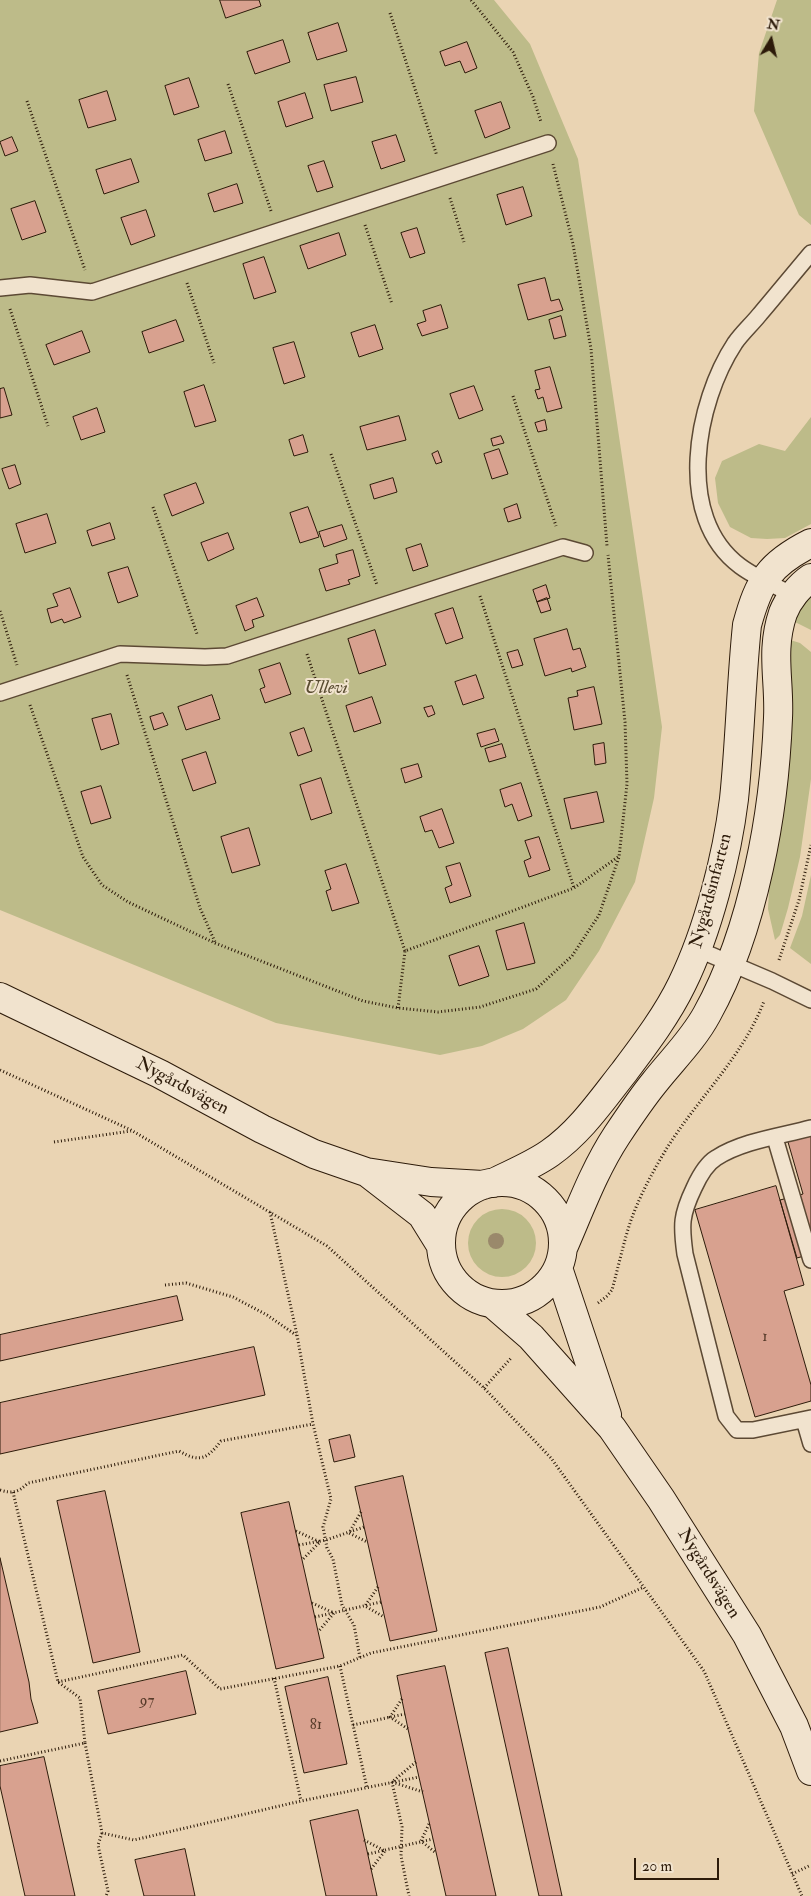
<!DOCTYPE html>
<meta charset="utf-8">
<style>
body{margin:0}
#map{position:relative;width:811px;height:1896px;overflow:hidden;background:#ead4b3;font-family:"IM FELL Double Pica",serif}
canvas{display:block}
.north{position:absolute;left:746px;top:15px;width:50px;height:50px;-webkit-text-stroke:4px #f1e3ce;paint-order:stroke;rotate:9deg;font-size:14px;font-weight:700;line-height:20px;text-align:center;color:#2d1b0a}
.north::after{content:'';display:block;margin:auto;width:18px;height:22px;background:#2d1b0a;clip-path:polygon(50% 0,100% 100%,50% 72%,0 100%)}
.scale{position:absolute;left:634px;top:1858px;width:85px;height:22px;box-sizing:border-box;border:2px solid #2d1b0a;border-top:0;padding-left:6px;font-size:15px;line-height:18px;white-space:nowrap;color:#2d1b0a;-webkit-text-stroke:4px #f1e3ce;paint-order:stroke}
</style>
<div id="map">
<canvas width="811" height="1896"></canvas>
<div class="north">N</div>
<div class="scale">20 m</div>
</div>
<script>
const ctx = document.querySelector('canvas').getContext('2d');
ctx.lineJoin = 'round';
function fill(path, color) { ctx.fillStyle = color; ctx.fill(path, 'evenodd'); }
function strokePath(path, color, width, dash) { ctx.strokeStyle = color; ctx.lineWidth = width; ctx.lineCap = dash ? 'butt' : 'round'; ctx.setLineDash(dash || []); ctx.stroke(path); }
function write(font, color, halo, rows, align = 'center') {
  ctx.font = font + ' "IM FELL Double Pica",serif'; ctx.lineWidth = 4; ctx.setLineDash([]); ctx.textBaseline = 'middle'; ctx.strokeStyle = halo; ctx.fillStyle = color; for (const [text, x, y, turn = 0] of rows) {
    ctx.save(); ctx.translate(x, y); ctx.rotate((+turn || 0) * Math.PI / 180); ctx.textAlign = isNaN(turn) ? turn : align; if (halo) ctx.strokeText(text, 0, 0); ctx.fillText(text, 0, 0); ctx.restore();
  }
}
fill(new Path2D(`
 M0,0H494L530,44L578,159L662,727L654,798L635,882L599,951L566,1000L523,1029L482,1046L440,1055L276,1023L0,910Z
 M777,0H811V225L799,215L754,111L759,53Z
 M811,417V524L785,538L767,539L751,538L730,527L718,503L715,478L722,461L759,444L785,451Z
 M811,596V630L791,620Z
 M787,639L800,643L811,652V779L800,857L788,908L780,935L775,940L768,909L769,890L785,779Z
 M811,875V964L790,948L802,916Z
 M468 1243a34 34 0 1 1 68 0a34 34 0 1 1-68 0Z`), '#bdbb89');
const building = new Path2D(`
 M220,0H259L261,6L226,18Z
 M338,23L347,51L317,60L308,33Z
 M283,40L290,62L255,74L247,52Z
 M467,42L477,68L465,73L460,61L445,66L440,52Z
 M356,77L363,102L331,111L324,85Z
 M189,78L199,107L174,115L165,86Z
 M107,91L116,120L88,128L79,100Z
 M305,93L313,118L286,127L278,102Z
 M501,102L510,128L485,138L475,111Z
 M225,131L232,153L205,161L198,140Z
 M396,135L405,161L381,169L372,142Z
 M12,137L18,151L5,156L0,142Z
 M131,159L139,182L104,194L96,170Z
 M324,161L333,187L317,192L308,166Z
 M237,184L243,203L214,212L208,194Z
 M523,187L532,216L506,225L497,195Z
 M35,201L46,232L22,240L11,209Z
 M146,210L155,236L131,245L121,218Z
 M417,228L425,253L410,258L401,233Z
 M339,233L346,255L308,269L300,246Z
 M264,257L276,292L254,299L243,264Z
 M545,278L551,301L559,299L563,310L528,320L518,285Z
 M441,305L448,328L422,336L417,324L426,321L423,311Z
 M561,316L566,336L554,339L549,320Z
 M176,320L184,341L149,353L142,332Z
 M375,325L383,349L359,357L351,333Z
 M82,331L90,352L54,365L46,345Z
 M294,342L305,377L284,384L273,348Z
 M550,367L562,408L547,412L543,397L538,399L535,390L540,389L535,371Z
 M204,385L216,421L195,427L184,392Z
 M474,386L483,410L459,419L450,394Z
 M4,388L12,415L0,418V389Z
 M97,408L105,432L81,440L73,417Z
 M399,416L406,440L367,450L360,427Z
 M545,420L547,430L538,432L535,423Z
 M303,435L308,452L294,456L289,440Z
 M501,436L504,443L493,446L491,439Z
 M499,449L508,474L492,479L484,454Z
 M438,451L442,462L436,464L432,454Z
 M15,465L21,484L9,489L2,469Z
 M393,478L397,492L374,499L370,485Z
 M196,483L204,503L172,516L164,495Z
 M517,504L521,518L508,522L504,509Z
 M308,507L319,537L300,543L290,513Z
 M47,514L56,543L25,553L16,524Z
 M110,523L115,539L92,546L87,531Z
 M342,525L347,539L324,547L319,532Z
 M228,533L234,549L208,561L201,543Z
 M421,544L428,566L413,571L406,549Z
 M353,550L360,576L348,580L350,584L326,591L319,569L338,563L336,555Z
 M128,567L138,596L118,603L108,573Z
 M546,585L550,598L537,602L533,590Z
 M70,588L81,617L64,623L62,619L51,623L47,609L58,606L53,594Z
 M257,598L264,616L252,620L254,627L245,631L236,606Z
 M547,598L551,610L541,613L537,602Z
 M453,608L463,638L446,644L435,614Z
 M567,629L573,650L580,648L586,667L572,672L571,668L545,676L534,639Z
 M375,630L386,665L359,674L348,639Z
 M518,650L523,665L512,668L507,653Z
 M280,663L291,694L265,703L260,689L265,687L259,670Z
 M476,675L484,698L463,705L455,682Z
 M594,687L602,724L574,730L568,698L578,696L577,691Z
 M212,695L220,719L186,730L178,707Z
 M372,697L381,723L354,732L346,706Z
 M432,706L435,714L428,717L424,708Z
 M163,713L168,725L154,730L150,717Z
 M111,714L119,744L101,750L92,719Z
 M304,728L312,751L298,756L290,733Z
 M495,729L499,741L481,747L477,734Z
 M604,743L606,763L595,765L593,745Z
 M502,744L506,757L489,762L485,749Z
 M206,752L216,783L193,791L182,760Z
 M418,764L422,777L405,783L401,769Z
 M321,778L332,813L311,820L300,785Z
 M521,783L532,816L518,821L512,804L505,807L500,790Z
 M101,786L111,818L91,824L81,792Z
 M597,792L604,822L571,829L564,799Z
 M442,809L454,843L439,848L432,830L425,832L420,817Z
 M249,828L260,865L232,873L221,837Z
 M539,837L550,870L529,877L524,861L531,858L525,841Z
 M460,863L471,896L450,903L445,888L452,885L446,867Z
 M346,864L359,903L332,911L326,891L331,889L325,871Z
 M524,923L535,963L507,970L496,931Z
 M479,946L489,976L459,986L449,956Z
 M811,1136V1254L797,1258L780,1200L803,1194L788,1142Z
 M776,1186L804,1285L784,1291L811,1385V1401L755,1417L695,1210Z
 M177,1296L183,1320L0,1361V1335Z
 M254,1347L265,1395L0,1454V1403Z
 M350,1435L355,1457L334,1462L329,1440Z
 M403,1476L437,1631L390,1641L355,1487Z
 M105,1491L140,1652L93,1663L57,1501Z
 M289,1502L324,1658L276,1669L241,1513Z
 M0,1558L29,1682L31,1699L38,1723L0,1732Z
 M508,1648L562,1896H539L485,1653Z
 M445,1666L496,1896H446L408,1729L397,1676Z
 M186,1671L196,1714L108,1734L98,1691Z
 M328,1677L347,1764L304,1773L285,1687Z
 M44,1757L69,1869L75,1896H25L0,1786V1766Z
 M358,1810L377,1896H326L310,1821Z
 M185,1849L195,1896H144L135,1860Z`);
fill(building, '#d8a18f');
strokePath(building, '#2d1b0a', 1);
const lane = new Path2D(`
 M0,288L30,285L92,292L548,143
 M793,595C776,586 756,578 740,566C674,517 696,402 735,343C742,333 752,324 760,314C777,294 794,273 811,253
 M0,693L120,654L205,657L227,656L563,547L585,553
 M697,949L772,981L811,1000
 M811,1128C781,1136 742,1141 716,1158C706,1164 699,1177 694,1188C681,1215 681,1225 685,1254L726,1416L737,1430H753L811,1418
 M775,1138L811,1260
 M804,1420L811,1444`);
const secondary = new Path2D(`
 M0,997L160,1074L262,1129L314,1154L366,1172L431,1182L483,1185
 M369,1174L422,1215L440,1244
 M441 1243a61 61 0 1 1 122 0a61 61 0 1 1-122 0Z
 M493,1183C513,1173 533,1165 550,1153C581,1131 601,1101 624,1072C645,1044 667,1015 682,984C708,931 727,856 734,799C740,741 741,683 747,625C759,581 769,564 811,543
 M563,1248C580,1209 594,1170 617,1135C629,1117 641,1099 654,1083C672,1060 693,1040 707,1014C732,969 748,918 759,868C770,819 776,769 778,718C780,681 770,651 783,613C788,600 799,586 811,578
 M558,1268L607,1415
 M493,1304L531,1337L612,1428L661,1499L747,1635L794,1726L811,1771`);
strokePath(lane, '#5c4934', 18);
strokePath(secondary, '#2d1b0a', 30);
strokePath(new Path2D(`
 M471,0L513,52L533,97L541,122
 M390,13L437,156
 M228,84L271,211
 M27,101L85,270
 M553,164L573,244L591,349L607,546
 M450,198L464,242
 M365,225L392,304
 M187,283L214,363
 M10,309L48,426
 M513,396L556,526
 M331,454L377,585
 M153,507L197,634
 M480,596L574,888
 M0,611L17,665
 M307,654L405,951
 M127,675L200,908L215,942
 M30,705L83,857L102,885L128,902L215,943L363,1001L398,1008L438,1012L480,1007L536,989L572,956L599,915L619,857L627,784L625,722L608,555
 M779,960L799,900L811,845
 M398,1008L405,951L574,888L618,857
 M0,1070L131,1130L327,1246L484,1388L551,1458L704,1671L802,1896
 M54,1142L131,1131
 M270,1212L297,1335L313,1424L331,1499L323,1527L327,1548L333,1559L342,1605L354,1625L360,1658
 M165,1285L186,1283L233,1297L267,1315L296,1335
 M598,1303L607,1296L612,1290C618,1268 623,1245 630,1223C639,1197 653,1171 667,1148C698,1098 743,1057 764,1001
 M484,1388L512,1357
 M0,1490C12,1494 19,1492 28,1483L179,1451C200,1463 207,1459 221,1441L313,1424
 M361,1512L349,1533L367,1542
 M296,1531L320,1542L302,1560
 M299,1545L326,1540L364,1527
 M378,1587L365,1606L384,1617
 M312,1603L334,1613L318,1632
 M315,1617L381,1602
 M340,1666L367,1788
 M274,1678L301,1801
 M58,1682L183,1655L220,1689L340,1666L371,1653L600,1607L644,1587
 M402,1699L390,1717L408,1729
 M353,1725L405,1714
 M85,1743L102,1833L134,1840L301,1801L419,1777
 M0,1761L85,1743L80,1698L58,1682L13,1492
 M416,1762L392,1782L423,1792
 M392,1782L402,1827L401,1856L409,1896
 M429,1824L421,1841L436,1853
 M102,1833L98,1845L108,1891L106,1896
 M364,1840L385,1851L371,1869
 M368,1854L433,1839
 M792,1874L811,1865`), '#2d1b0a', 3, [1, 2.5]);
strokePath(lane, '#f1e3ce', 15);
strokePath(secondary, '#f1e3ce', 28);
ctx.fillStyle = '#9a896b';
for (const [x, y] of [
 [496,1241]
]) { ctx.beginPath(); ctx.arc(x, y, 8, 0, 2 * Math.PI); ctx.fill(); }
write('15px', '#583c2b', null, [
 ["1",765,1338],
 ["97",147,1702],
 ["81",316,1726]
]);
write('italic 18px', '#584b30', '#f1e3ce', [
 ["Ullevi",326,689]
]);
write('18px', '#2d1b0a', '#f1e3ce', [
 ["Nygårdsinfarten",712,891,-75],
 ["Nygårdsvägen",182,1087,28],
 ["Nygårdsvägen",708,1574,58]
]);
</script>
